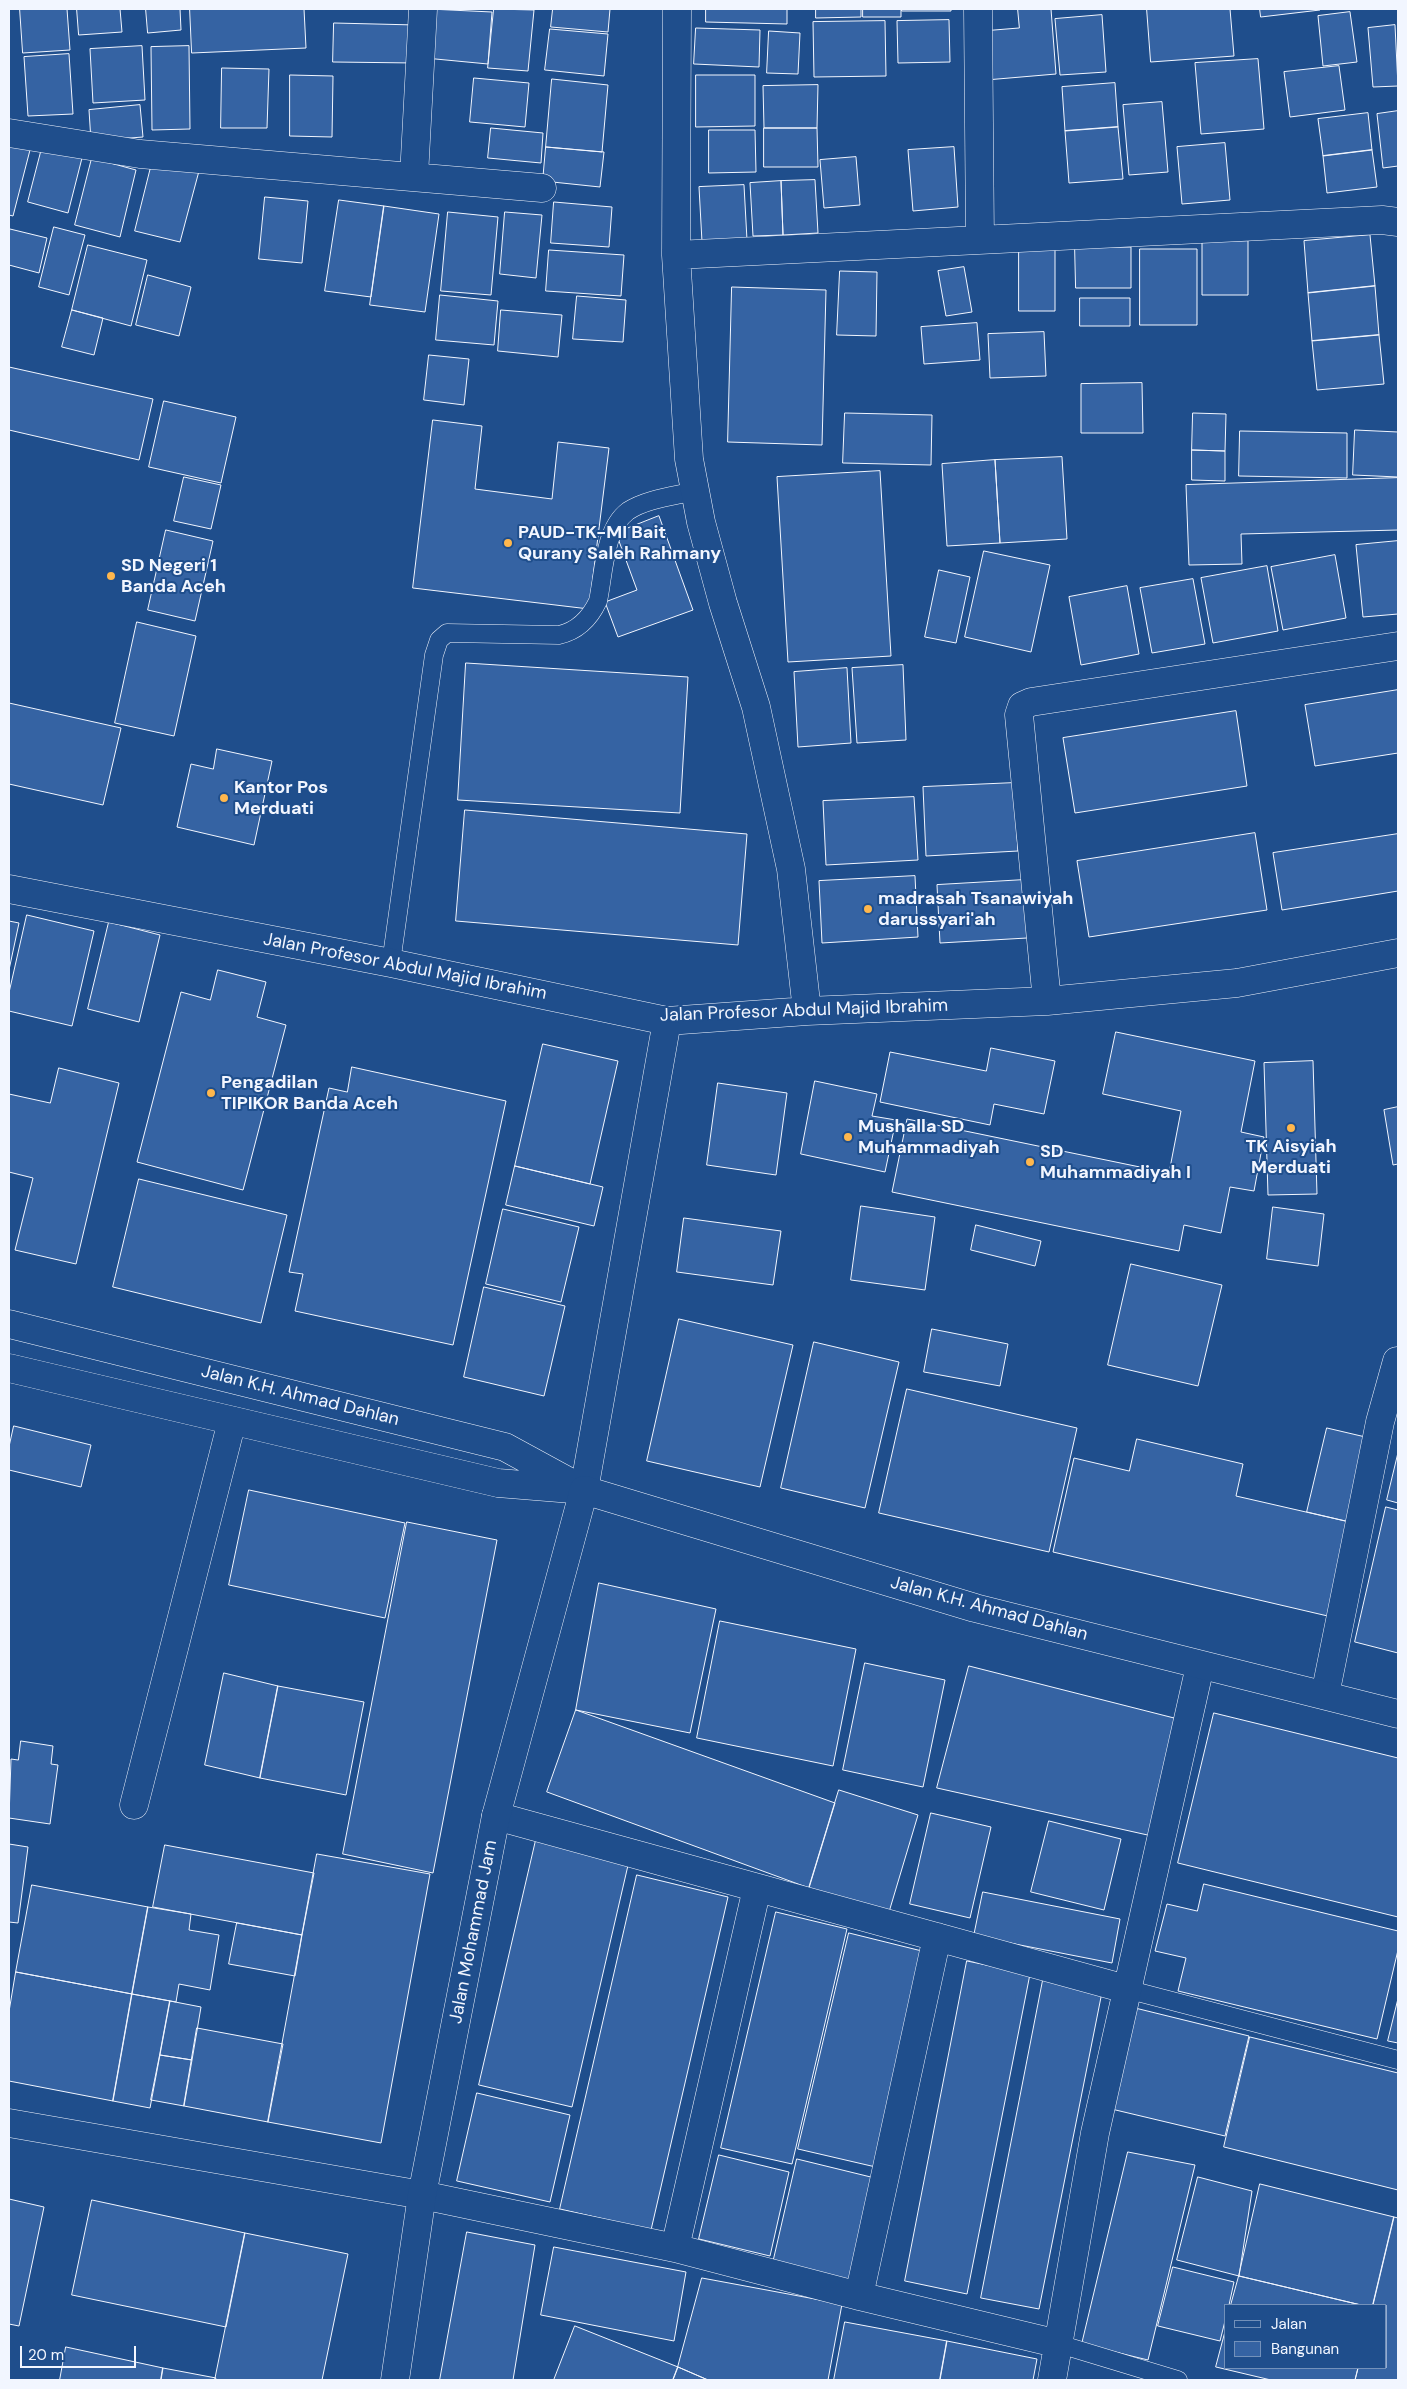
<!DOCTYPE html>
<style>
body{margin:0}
#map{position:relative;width:1407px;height:2389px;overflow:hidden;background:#1f4e8c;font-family:"DM Sans",sans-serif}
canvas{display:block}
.frame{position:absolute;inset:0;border:10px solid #f2f6ff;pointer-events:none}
.legend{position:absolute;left:1224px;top:2304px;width:162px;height:65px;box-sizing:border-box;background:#1f4e8c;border:1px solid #7391ba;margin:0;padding:6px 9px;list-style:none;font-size:15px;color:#f2f6ff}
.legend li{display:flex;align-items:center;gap:10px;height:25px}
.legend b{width:25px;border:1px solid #7391ba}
.scale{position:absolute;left:20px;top:2346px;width:116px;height:22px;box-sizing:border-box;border:2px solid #f2f6ff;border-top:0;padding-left:6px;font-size:15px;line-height:18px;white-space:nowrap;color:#f2f6ff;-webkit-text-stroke:4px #1f4e8c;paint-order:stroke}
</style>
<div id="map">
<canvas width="1407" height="2389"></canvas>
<div class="frame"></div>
<ul class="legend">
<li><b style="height:6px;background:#1f4e8c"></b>Jalan</li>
<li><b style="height:14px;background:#3563a3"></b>Bangunan</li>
</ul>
<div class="scale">20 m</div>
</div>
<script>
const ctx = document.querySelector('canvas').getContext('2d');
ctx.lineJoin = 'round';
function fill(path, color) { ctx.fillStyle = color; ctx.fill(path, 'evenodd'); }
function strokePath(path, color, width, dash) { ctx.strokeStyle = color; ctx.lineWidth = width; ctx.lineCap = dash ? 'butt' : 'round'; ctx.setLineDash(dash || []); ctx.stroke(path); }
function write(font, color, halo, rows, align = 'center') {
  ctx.font = font + ' "DM Sans",sans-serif'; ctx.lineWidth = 4; ctx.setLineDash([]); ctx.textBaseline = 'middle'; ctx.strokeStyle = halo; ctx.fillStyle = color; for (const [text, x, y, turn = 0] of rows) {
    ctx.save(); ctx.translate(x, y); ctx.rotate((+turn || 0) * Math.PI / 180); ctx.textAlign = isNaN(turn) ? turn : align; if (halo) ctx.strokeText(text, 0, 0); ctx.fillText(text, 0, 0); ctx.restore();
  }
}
const building = new Path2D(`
 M20,9H67L70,50L23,53Z
 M77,9H120L122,32L79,35Z
 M146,9H180L181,30L148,33Z
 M190,9H304L306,48L192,53Z
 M429,9L492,12L488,64L425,58Z
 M494,9L534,10L528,71L488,68Z
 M553,9H610L608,32L551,27Z
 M706,9H787V24L706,22Z
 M816,9H861V17L816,18Z
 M863,9H901V17H863Z
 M902,9H951V11H902Z
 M1018,9H1051L1056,74L986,80L982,31L1019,28Z
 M1147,9H1230L1234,56L1151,62Z
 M1260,9H1320V10L1261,17Z
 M1350,12L1357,62L1323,66L1318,16Z
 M1102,15L1106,72L1060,75L1055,19Z
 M949,20L950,62L898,63L897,21Z
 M885,21L886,76L814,77L813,22Z
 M334,23L416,25L415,63L333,62Z
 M1395,25L1398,86L1373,87L1368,28Z
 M696,28L760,30L759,67L694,64Z
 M550,29L608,34L604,76L545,70Z
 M769,31L800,33L798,74L767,73Z
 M142,46L145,100L93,103L90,49Z
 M189,46L190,129L152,130L151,47Z
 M69,54L73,114L28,116L24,57Z
 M1258,59L1264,129L1201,134L1195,63Z
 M1339,66L1345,110L1290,117L1284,72Z
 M222,68L269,69L267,128H221Z
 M290,75L333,76L332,137L290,136Z
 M696,75H755V126L696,127Z
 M474,78L529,83L525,127L470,122Z
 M552,79L608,85L602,152L546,147Z
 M1115,83L1118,127L1065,131L1062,87Z
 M818,85L817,128H764L763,86Z
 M1162,102L1168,172L1129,175L1123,105Z
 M140,105L143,137L91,141L89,110Z
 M1398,111V166L1383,168L1377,114Z
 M1368,113L1372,150L1323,156L1318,119Z
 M1118,127L1123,179L1069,183L1065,131Z
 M491,128L543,133L541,163L488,158Z
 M764,128H817L818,167H764Z
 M709,130H755L756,172L709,173Z
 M1225,143L1230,200L1182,204L1177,147Z
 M9,144L30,150L13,216L9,215Z
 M546,147L604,152L600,187L543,181Z
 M954,147L958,207L913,211L908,150Z
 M42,148L82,158L68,213L28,202Z
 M1372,150L1377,187L1327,193L1323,156Z
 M856,157L860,205L824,208L820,160Z
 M92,158L136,170L120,237L75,225Z
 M153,159L199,171L180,242L135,231Z
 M815,180L818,233L783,235L781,181Z
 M781,181L783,235L753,236L750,183Z
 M744,185L747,240L702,242L699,187Z
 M265,197L308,201L302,263L259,259Z
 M339,200L384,206L371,297L325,291Z
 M554,202L612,207L609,247L551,243Z
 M384,206L439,214L425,312L370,305Z
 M448,212L498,217L491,295L441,291Z
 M505,212L542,215L536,278L500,274Z
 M54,227L85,235L69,295L39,287Z
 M10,229L47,238L39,273L9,265Z
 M1370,235L1375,286L1308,293L1304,241Z
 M1248,241V295H1202V242Z
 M88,245L147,260L131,326L72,310Z
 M1075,247H1131V288H1076Z
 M1019,249H1055V311H1019Z
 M1140,249H1197V325H1140Z
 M549,250L624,255L621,296L546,291Z
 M964,267L972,312L946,316L938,271Z
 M840,271L877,272L876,336L837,335Z
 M148,275L191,287L179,336L136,325Z
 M1375,286L1379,335L1312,341L1308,293Z
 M732,287L826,290L822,445L728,442Z
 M440,295L498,301L494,345L436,340Z
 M577,296L626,300L623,342L573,339Z
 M1080,298H1130V326H1080Z
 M72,310L103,318L94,355L62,347Z
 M501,310L562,315L558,357L498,351Z
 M977,323L980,360L924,364L921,327Z
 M1044,332L1046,376L990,378L988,334Z
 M1379,335L1384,384L1317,390L1312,341Z
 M429,355L469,359L464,405L424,400Z
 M9,367L153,399L139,460L9,430Z
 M1142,383L1143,433H1081V384Z
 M164,401L236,417L221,483L149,467Z
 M845,413L932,415L931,465L843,463Z
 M1193,413L1226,414L1225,451L1192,450Z
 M433,420L482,426L475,489L552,499L558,442L609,448L589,609L413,588Z
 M1355,430L1398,432V477L1353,475Z
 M1240,431L1347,433V478L1239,476Z
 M1192,450L1225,451V481L1192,480Z
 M1062,457L1067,539L1000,543L995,460Z
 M995,460L1000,543L947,546L942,464Z
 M880,471L891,656L788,662L777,477Z
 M184,477L221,485L211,529L174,521Z
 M1398,478V530L1241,534L1242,564L1189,565L1186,485Z
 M659,516L693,610L618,637L605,602L637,590L616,533Z
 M166,530L213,541L195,621L148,610Z
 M1398,541V614L1363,617L1356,545Z
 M984,551L1050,565L1031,652L965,637Z
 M1335,555L1346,618L1283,630L1271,567Z
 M1267,566L1278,631L1213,643L1201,578Z
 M939,570L970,577L956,643L925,637Z
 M1193,579L1205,644L1152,653L1140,588Z
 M1127,586L1139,654L1081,665L1069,597Z
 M137,622L196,636L174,736L115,723Z
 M466,663L688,677L680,813L458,800Z
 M903,665L906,740L857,743L852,668Z
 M847,668L851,743L798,747L794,672Z
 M1398,690V753L1315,766L1305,705Z
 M9,703L121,728L103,805L9,784Z
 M1236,711L1247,786L1075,813L1063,738Z
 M217,749L272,761L254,845L177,827L191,764L213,769Z
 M1014,783L1018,851L926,856L923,787Z
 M914,797L918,860L826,865L823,801Z
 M465,810L747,834L738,945L456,921Z
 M1255,833L1267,910L1089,937L1077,861Z
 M1398,834V891L1282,910L1273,853Z
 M915,876L918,937L822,943L819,881Z
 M1024,880L1027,938L940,943L937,885Z
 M27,915L94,931L72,1026L9,1011V993Z
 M9,921L19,923L9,970Z
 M109,922L160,935L139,1022L88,1009Z
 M218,970L266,982L257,1017L286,1025L243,1190L137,1162L181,992L210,1000Z
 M1116,1032L1255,1061L1241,1132L1264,1137L1254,1191L1230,1187L1221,1233L1184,1225L1179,1251L892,1192L907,1119L1169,1173L1181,1111L1103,1094Z
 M543,1044L618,1061L590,1184L515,1166Z
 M991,1048L1055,1061L1044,1114L994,1104L990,1125L880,1102L890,1052L986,1071Z
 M1313,1061L1317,1194L1268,1195L1264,1063Z
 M352,1067L506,1101L453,1345L295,1311L303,1274L289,1272L329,1088L347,1092Z
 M59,1068L119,1083L76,1264L15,1250L33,1178L9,1172V1094L50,1103Z
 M815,1081L877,1094L872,1116L896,1120L885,1172L801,1154Z
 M718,1083L787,1093L776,1175L707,1165Z
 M1398,1107V1164L1393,1165L1384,1110Z
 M515,1166L603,1187L594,1226L506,1205Z
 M139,1179L287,1215L261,1323L113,1287Z
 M861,1206L935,1217L925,1290L851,1280Z
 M1273,1207L1324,1214L1318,1266L1267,1259Z
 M503,1209L579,1227L561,1302L486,1284Z
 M684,1218L781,1231L773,1285L677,1272Z
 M976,1225L1041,1241L1035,1266L971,1250Z
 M1131,1264L1222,1285L1198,1386L1108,1365Z
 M484,1287L565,1306L544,1396L464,1377Z
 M679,1319L793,1345L760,1487L647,1461Z
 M932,1329L1008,1344L1000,1386L924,1372Z
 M814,1342L899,1362L865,1508L781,1488Z
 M907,1389L1077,1428L1049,1552L879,1513Z
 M14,1426L91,1445L81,1487L9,1470V1447Z
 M1327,1428L1374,1439L1354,1523L1307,1512Z
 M1137,1439L1243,1464L1236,1496L1354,1523L1332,1617L1053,1552L1074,1458L1129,1471Z
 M1398,1453V1503L1387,1500Z
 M249,1490L405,1523L385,1618L229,1585Z
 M1386,1507L1398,1510V1653L1355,1642Z
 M407,1522L497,1540L433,1873L343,1854Z
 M599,1583L716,1609L690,1733L576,1710Z
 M720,1621L856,1649L833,1766L697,1738Z
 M865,1663L945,1680L923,1787L843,1770Z
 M969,1666L1178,1719L1152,1836L937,1788Z
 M224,1673L278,1686L260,1778L205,1765Z
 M278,1686L364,1702L346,1795L260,1778Z
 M576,1710L835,1803L809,1888L547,1792Z
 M1214,1713L1398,1758V1917L1178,1863Z
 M21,1741L53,1746L51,1764L58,1765L50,1824L9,1818L11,1759L18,1760Z
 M839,1790L918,1815L889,1912L809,1888Z
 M931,1813L991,1827L970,1918L910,1904Z
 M1049,1821L1121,1839L1104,1910L1031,1892Z
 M536,1840L629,1861L572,2107L479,2085Z
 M9,1844L28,1847L18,1923L9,1922Z
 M165,1845L314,1873L302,1935L153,1907Z
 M317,1854L430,1874L381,2143L268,2122Z
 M637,1875L728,1897L651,2230L560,2209Z
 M1204,1884L1398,1931V1950L1377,2039L1178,1991L1186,1958L1155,1951L1167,1904L1197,1911Z
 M32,1885L148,1907L132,1994L16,1972Z
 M983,1892L1120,1919L1112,1963L974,1936Z
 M148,1907L191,1914L189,1930L219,1935L210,1990L179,1984L176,2002L132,1994Z
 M776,1912L847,1929L792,2164L721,2148Z
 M237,1923L302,1935L295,1976L229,1964Z
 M849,1933L930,1953L880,2168L798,2149Z
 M967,1961L1030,1974L967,2294L905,2281Z
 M16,1972L132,1994L113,2101L9,2081V2012Z
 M1044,1975L1103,1987L1039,2309L981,2298Z
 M132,1994L170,2001L150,2108L113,2101Z
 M1398,1999V2043L1388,2041Z
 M170,2001L201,2007L192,2060L160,2055Z
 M1127,2006L1249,2036L1225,2136L1103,2107Z
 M197,2028L283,2044L268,2122L184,2106Z
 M1250,2037L1398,2073V2190L1224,2147Z
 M160,2055L192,2060L184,2106L151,2100Z
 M477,2093L570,2115L550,2202L457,2181Z
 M1128,2152L1195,2165L1148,2360L1082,2344Z
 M719,2155L789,2172L770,2256L699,2239Z
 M797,2159L879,2179L854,2283L773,2263Z
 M1198,2177L1252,2191L1239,2276L1177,2260Z
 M1260,2184L1394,2217L1373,2305H1361L1239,2276Z
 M9,2199L44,2207L19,2326L9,2324Z
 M92,2200L245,2233L226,2327L72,2295Z
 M1394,2217L1398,2218V2380H1355L1358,2368H1386V2305H1373Z
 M467,2232L535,2245L513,2380H440Z
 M245,2233L348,2254L322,2380H215Z
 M554,2247L686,2272L674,2341L541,2315Z
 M1173,2267L1234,2282L1229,2305H1226V2317L1220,2341L1158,2326Z
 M1239,2276L1361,2305H1231Z
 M702,2278L842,2304L828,2380H708L678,2367Z
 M845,2322L947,2341L940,2380H834Z
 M575,2326L678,2367L673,2380H554Z
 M1226,2328V2368H1358L1355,2380H1271L1216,2367Z
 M947,2341L1037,2359L1033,2380H940Z
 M66,2347L163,2368L161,2380H60Z
 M678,2367L708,2380H673Z
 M163,2368L216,2378L215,2380H161Z`);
fill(building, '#3563a3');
strokePath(building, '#f2f6ff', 1);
const service = new Path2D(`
 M391,963L434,655L439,640L447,633L559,635C577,631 590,618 598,601C604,573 604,529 628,511C646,499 674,496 695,491
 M1126,1989L1398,2060
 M1059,2344L1178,2380`);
const minor = new Path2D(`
 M677,9L676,255L689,459L701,522L723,603L756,707L791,869L807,1011
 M978,9L980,240
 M9,133L140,154L542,188
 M414,176L423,9
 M676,255L1382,220L1398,222
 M9,889L391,963L667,1021L807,1011L1047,1001L1237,983L1398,953
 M1047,1001L1019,715L1022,706L1031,702L1398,646
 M9,1324L505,1447L584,1490
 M9,1368L498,1483L572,1489
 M584,1490L667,1021
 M1325,1695L1380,1422L1397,1361
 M134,1805L232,1421
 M496,1816L1126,1989
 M9,2123L422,2195L675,2248L859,2296L1059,2344
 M675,2248L757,1888
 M859,2296L937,1937
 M1052,2380L1095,2133L1200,1666`);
const secondary = new Path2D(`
 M395,2380L422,2195L496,1816L584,1490L975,1608L1398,1714`);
strokePath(service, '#f2f6ff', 19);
strokePath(minor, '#f2f6ff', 29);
strokePath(secondary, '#f2f6ff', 29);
strokePath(service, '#1f4e8c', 18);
strokePath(minor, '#1f4e8c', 28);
strokePath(secondary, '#1f4e8c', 28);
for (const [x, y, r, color] of [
 [508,543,5,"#ffb74d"],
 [111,576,5,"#ffb74d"],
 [224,798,5,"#ffb74d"],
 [868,909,5,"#ffb74d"],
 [211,1093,5,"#ffb74d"],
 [1291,1128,5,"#ffb74d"],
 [848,1137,5,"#ffb74d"],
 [1030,1162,5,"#ffb74d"]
]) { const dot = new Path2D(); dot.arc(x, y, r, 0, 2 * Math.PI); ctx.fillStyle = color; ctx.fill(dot); strokePath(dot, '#1f4e8c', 2); }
write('bold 18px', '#f2f6ff', '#1f4e8c', [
 ["PAUD-TK-MI Bait",518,533],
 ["Qurany Saleh Rahmany",518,554],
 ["SD Negeri 1",121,566],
 ["Banda Aceh",121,587],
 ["Kantor Pos",234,788],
 ["Merduati",234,809],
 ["madrasah Tsanawiyah",878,899],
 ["darussyari'ah",878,920],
 ["Pengadilan",221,1083],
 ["TIPIKOR Banda Aceh",221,1104],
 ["Mushalla SD",858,1127],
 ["Muhammadiyah",858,1148],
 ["TK Aisyiah",1291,1147,"center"],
 ["Merduati",1291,1168,"center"],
 ["SD",1040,1152],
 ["Muhammadiyah I",1040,1173]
], 'left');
write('18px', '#f2f6ff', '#1f4e8c', [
 ["Jalan Profesor Abdul Majid Ibrahim",405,967,11],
 ["Jalan Profesor Abdul Majid Ibrahim",804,1011,-2],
 ["Jalan K.H. Ahmad Dahlan",300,1396,14],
 ["Jalan K.H. Ahmad Dahlan",989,1609,15],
 ["Jalan Mohammad Jam",474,1932,-79]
]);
</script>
